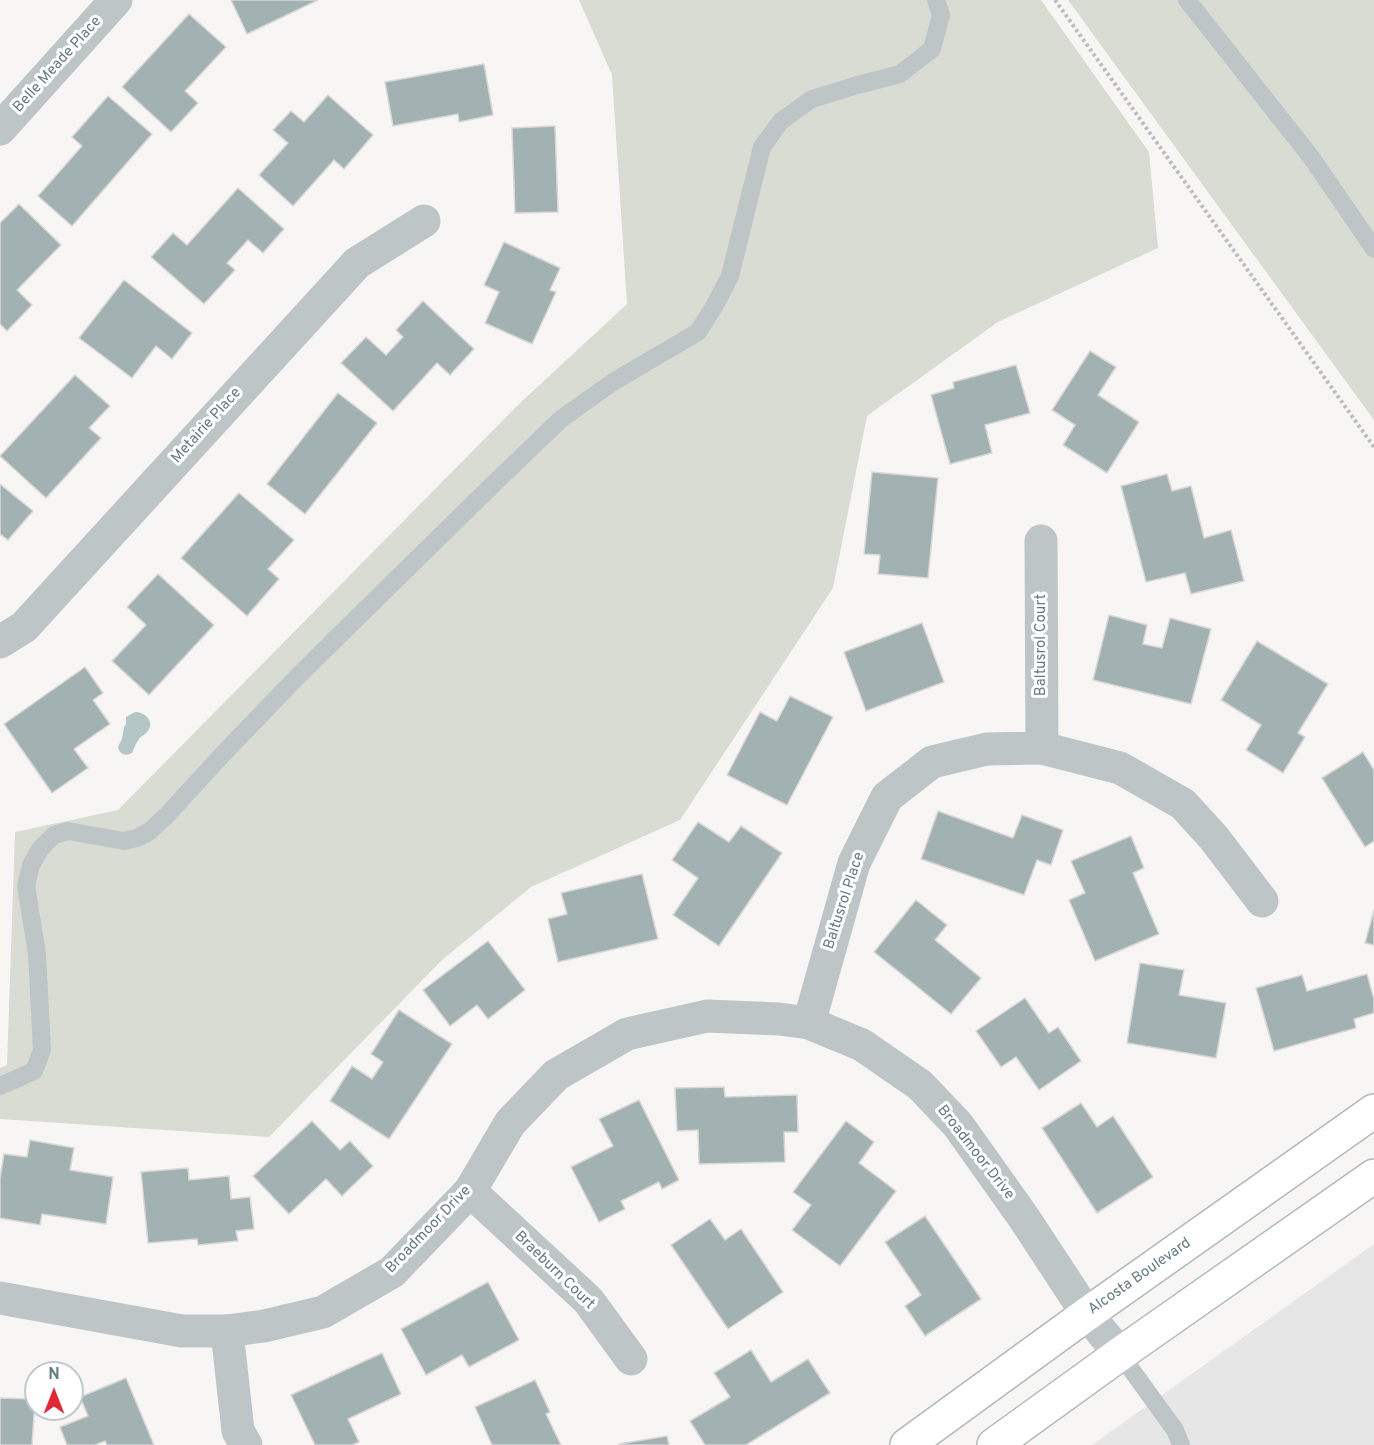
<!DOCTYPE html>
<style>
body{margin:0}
#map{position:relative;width:1374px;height:1445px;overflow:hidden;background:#f7f6f4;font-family:Overpass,sans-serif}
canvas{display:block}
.north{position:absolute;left:24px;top:1361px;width:60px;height:60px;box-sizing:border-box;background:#fff;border:2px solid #c0cacc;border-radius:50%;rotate:0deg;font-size:16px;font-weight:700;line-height:24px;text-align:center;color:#627b7f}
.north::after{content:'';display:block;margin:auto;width:21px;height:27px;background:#e52632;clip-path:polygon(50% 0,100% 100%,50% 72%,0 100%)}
</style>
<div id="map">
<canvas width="1374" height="1445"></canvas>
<div class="north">N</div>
</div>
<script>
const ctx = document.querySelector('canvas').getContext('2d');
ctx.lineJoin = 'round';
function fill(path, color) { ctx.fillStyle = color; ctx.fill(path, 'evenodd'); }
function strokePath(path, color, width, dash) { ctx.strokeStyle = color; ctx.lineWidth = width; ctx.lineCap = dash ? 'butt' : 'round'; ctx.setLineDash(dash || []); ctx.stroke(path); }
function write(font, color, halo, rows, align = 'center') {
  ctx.font = font + ' Overpass,sans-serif'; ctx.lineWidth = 6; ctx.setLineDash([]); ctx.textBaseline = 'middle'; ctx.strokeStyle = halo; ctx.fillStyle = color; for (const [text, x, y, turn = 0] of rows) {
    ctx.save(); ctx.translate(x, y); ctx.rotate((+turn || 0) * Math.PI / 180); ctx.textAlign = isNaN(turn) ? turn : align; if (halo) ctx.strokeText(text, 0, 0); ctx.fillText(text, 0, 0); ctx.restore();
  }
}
fill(new Path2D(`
 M1374,1244V1445H1092Z`), '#e5e6e5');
fill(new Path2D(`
 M579,0H1041L1149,152L1158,248L998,322L867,416L833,588L680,820L531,887L442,960L269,1137L0,1119V1068L7,1065L15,832L118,810L520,403L627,304L612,75Z
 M1068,0H1374V420Z`), '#d9dcd3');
fill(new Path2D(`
 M135,712C145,712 156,722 147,732C145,735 141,736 139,739C136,743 134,748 132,753C125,756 120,755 118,747L122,739L124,727L126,724V717Z`), '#b4c6c6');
const building = new Path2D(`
 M231,0H318L247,34Z
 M189,14L226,47L185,91L198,103L171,132L122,87Z
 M484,64L493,115L459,122L458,114L393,126L385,82Z
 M328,95L373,135L344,169L334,160L293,206L259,175L288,143L273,130L291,111L304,122Z
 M108,96L152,134L72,226L38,196L82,146L72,137Z
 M555,126L558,212L515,213L512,128Z
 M238,188L284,229L263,253L248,240L227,263L235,270L204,304L151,257L173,233L187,245Z
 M19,204L61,245L17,290L32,305L7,331L0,324V223Z
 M504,242L560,268L550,290L556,292L532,344L485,323L499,292L484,285Z
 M124,280L192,333L172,359L156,346L132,378L79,338Z
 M423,301L474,349L450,375L437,363L393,411L341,363L366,337L386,355L403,337L396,330Z
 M1090,351L1116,367L1098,395L1139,422L1107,473L1063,445L1075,425L1052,410Z
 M1016,365L1030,413L985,425L992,453L950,464L931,395L954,388L953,382Z
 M75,375L110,406L89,428L101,438L46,498L0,456Z
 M338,393L377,423L305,514L267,484Z
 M872,472L938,478L928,578L878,574L880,555L864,554Z
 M1167,474L1172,491L1191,486L1204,538L1231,530L1244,581L1191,594L1185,573L1146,582L1121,486Z
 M0,484L33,511L8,540L0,534Z
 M239,493L294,540L268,569L279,579L247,616L181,558Z
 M158,574L214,625L149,695L112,661L146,625L127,607Z
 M1109,615L1147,625L1143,644L1162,648L1170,618L1211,629L1191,704L1093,680Z
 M922,623L944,682L866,711L844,652Z
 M1257,641L1328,684L1298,733L1305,737L1283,773L1246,750L1261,725L1221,700Z
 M85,667L103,693L93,700L110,724L74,749L88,768L52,793L4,724Z
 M790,696L833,717L787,805L727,775L760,712L777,721Z
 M1363,752L1374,770V841L1365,847L1322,778Z
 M938,811L1013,838L1022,815L1063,830L1051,865L1037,860L1024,895L921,859Z
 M698,822L729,842L741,826L782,853L719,946L673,915L698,878L672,860Z
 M1131,836L1144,868L1133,873L1159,934L1095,961L1069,900L1085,893L1071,861Z
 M642,874L658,939L558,962L548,919L567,914L561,893Z
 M916,900L947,925L935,940L981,978L951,1014L874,952Z
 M1374,910V945L1365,943Z
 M488,941L525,990L488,1019L477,1005L450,1026L423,990Z
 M1140,963L1184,970L1179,995L1226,1003L1216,1058L1127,1043Z
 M1367,974L1374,999V1013L1354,1019L1356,1028L1274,1051L1256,988L1302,975L1307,991Z
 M1025,998L1049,1033L1058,1027L1081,1061L1039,1090L1016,1057L1001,1067L976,1031Z
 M399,1010L452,1044L389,1139L330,1101L352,1066L372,1079L383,1062L371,1054Z
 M724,1087L725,1097L797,1095L798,1132H784L785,1162L699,1164L698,1130L677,1131L675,1088Z
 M639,1100L679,1180L662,1189L659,1182L621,1201L625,1209L599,1222L571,1167L613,1146L599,1119Z
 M1081,1103L1097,1127L1113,1116L1153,1177L1097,1213L1042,1128Z
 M312,1121L340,1150L350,1141L373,1166L342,1196L326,1179L289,1214L253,1176Z
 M846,1121L874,1142L859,1163L896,1191L840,1266L792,1230L811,1205L793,1192Z
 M30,1140L74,1148L70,1170L113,1177L106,1224L42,1214L40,1225L0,1218V1178L4,1154L27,1157Z
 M188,1168L189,1180L229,1176L231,1199L250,1197L254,1229L236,1231L238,1241L198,1245L197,1239L148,1243L141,1172Z
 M925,1216L981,1299L925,1336L905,1306L921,1295L885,1242Z
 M710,1219L725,1240L741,1229L783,1292L728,1329L671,1245Z
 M488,1282L519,1340L469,1367L462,1355L426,1375L401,1329Z
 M751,1350L771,1382L808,1359L830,1393L746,1445H705L690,1421L730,1397L714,1373Z
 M382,1353L401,1394L348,1419L359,1442L352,1445H315L291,1395Z
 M126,1378L154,1445H107L105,1441L95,1445H67L60,1427L88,1416L80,1397Z
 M535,1380L550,1412L546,1414L561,1445H492L475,1407Z
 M0,1398L35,1399L32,1445H0Z
 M667,1436L669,1445H619V1444Z`);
fill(building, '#a2b1b2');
strokePath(building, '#d9d8d7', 1.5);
const secondary = new Path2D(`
 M907,1445L1087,1314L1374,1111
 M994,1445L1120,1354L1374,1176`);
strokePath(secondary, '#aeb8ba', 36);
strokePath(new Path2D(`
 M1055,0L1374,447`), '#b8bebf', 4, [3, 3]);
strokePath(new Path2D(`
 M1187,0L1311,157L1374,249
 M0,1086L34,1071L42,1050L37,954L26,886L31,865L40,849L54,835L68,831L124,841L137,838L150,831L167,815L222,755L300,674L478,499L561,419L613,382L698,332L715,305L730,276L762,147L781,121L812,99L854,86L900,74L932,49L941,15L936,0
 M1120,1354L1175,1430L1181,1445`), '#bec5c7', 18);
strokePath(new Path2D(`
 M0,129L116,0
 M1041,541L1042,748
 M0,642L24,627L357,263L424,221
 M809,1023L854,863L887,797L932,762L987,749L1042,748L1120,768L1183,804L1214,838L1262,901
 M470,1191L588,1300L631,1359
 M1087,1314L1120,1354
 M227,1331L238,1431L246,1445`), '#bec5c7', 33);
strokePath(new Path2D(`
 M0,1298L182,1331H227L264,1326L323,1312L392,1272L470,1191L510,1123L556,1075L627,1034L707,1016L779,1019L809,1023L862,1045L920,1085L958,1125L1024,1218L1087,1314`), '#bec5c7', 33);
strokePath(secondary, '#fff', 33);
write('15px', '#627b7f', '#fff', [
 ["Belle Meade Place",58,65,-48],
 ["Metairie Place",207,426,-48],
 ["Baltusrol Court",1042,645,-90],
 ["Baltusrol Place",845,901,-72],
 ["Broadmoor Drive",975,1153,52],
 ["Broadmoor Drive",429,1230,-46],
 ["Braeburn Court",554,1271,44],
 ["Alcosta Boulevard",1140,1277,-35]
]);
</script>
